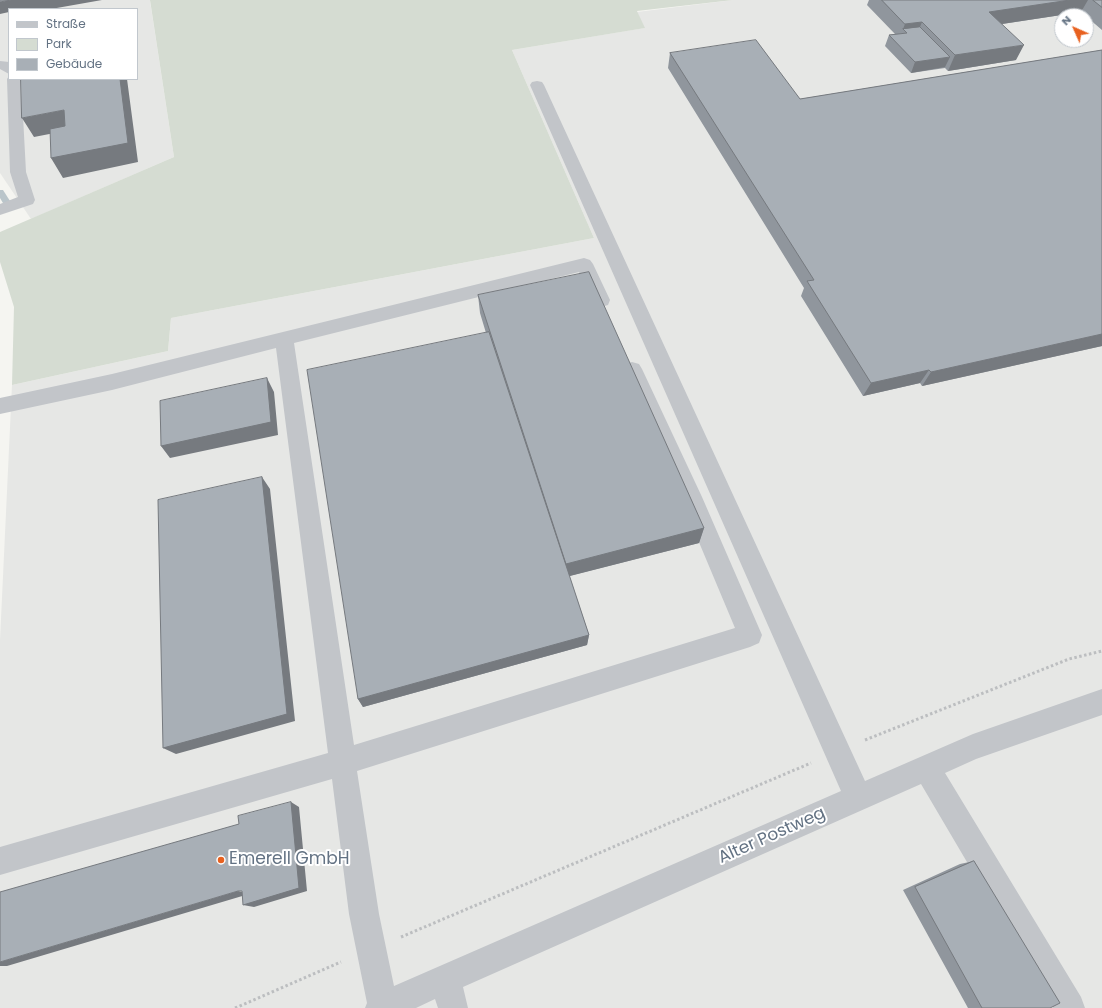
<!DOCTYPE html>
<meta charset="utf-8">
<style>
body{margin:0}
#map{position:relative;width:1102px;height:1008px;overflow:hidden;background:#f5f5f1;font-family:Poppins,sans-serif}
canvas{display:block}
.legend{position:absolute;left:8px;top:8px;width:130px;height:72px;box-sizing:border-box;background:#fff;border:1px solid #c1c7cd;margin:0;padding:5px 7px;list-style:none;font-size:12px;color:#637283}
.legend li{display:flex;align-items:center;gap:8px;height:20px}
.legend b{width:20px;border:1px solid #c1c7cd}
.north{position:absolute;left:1054px;top:8px;width:40px;height:40px;box-sizing:border-box;background:#fff;border:1px solid #c1c7cd;border-radius:50%;rotate:315deg;font-size:11px;font-weight:700;line-height:16px;text-align:center;color:#637283}
.north::after{content:'';display:block;margin:auto;width:14px;height:18px;background:#e8611f;clip-path:polygon(50% 0,100% 100%,50% 72%,0 100%)}
</style>
<div id="map">
<canvas width="1102" height="1008"></canvas>
<ul class="legend">
<li><b style="height:5px;background:#c2c5c9"></b>Straße</li>
<li><b style="height:11px;background:#d5dcd2"></b>Park</li>
<li><b style="height:11px;background:#a8afb6"></b>Gebäude</li>
</ul>
<div class="north">N</div>
</div>
<script>
const ctx = document.querySelector('canvas').getContext('2d');
ctx.lineJoin = 'round';
function fill(path, color) { ctx.fillStyle = color; ctx.fill(path, 'evenodd'); }
function strokePath(path, color, width, dash) { ctx.strokeStyle = color; ctx.lineWidth = width; ctx.lineCap = dash ? 'butt' : 'round'; ctx.setLineDash(dash || []); ctx.stroke(path); }
function write(font, color, halo, rows, align = 'center') {
  ctx.font = font + ' Poppins,sans-serif'; ctx.lineWidth = 4; ctx.setLineDash([]); ctx.textBaseline = 'middle'; ctx.strokeStyle = halo; ctx.fillStyle = color; for (const [text, x, y, turn = 0] of rows) {
    ctx.save(); ctx.translate(x, y); ctx.rotate((+turn || 0) * Math.PI / 180); ctx.textAlign = isNaN(turn) ? turn : align; if (halo) ctx.strokeText(text, 0, 0); ctx.fillText(text, 0, 0); ctx.restore();
  }
}
fill(new Path2D(`
 M0,0H157L150,1L174,157L31,219L0,173ZM9,9H137V79H9Z
 M733,0H1102V1008H0V640L12,385L168,351L171,318L594,238L512,50L644,28L637,12ZM1062,16H1086V40H1062Z`), '#e6e7e5');
fill(new Path2D(`
 M150,0H733L637,11L645,28L512,50L594,238L171,318L168,351L12,385L14,307L0,262V232L174,157Z`), '#d5dcd2');
fill(new Path2D(`
 M0,190H3L10,201L9,203H3L0,198Z`), '#bac5ca');
strokePath(new Path2D(`
 M865,740L1069,659L1102,651
 M401,937L811,763
 M235,1008L341,962`), '#bcbec0', 3, [2.5, 2.5]);
fill(new Path2D(`
 M0,61L9,62V74L0,69Z
 M9,76V79H21L26,172L35,200L33,204L0,215V204L18,197L10,172L7,79Z
 M537,81L542,82L544,85L865,781L973,734L1102,689V715L976,759L945,773L1081,997L1085,1008H1053L921,784L463,987L468,1008H438L435,999L416,1008H365L367,1003L349,914L332,779L0,875V847L328,753L276,348L112,390L0,414V398L112,374L584,258L590,260L593,264L610,300L608,305L601,307L594,305L579,272L294,343L354,745L735,628L680,497L622,369L625,364L632,362L639,364L642,369L702,497L762,635L759,643L750,647L357,771L379,914L394,986L841,791L530,85L532,82Z`), '#c2c5c9');
fill(new Path2D(`
 M869,0H1102V30L1081,12L1002,24L1016,60L948,71L945,68L911,73L885,46L889,35L895,34L867,5Z
 M1102,50V346L922,386L920,383L863,396L801,296L804,288L668,68L670,53L800,99Z
 M478,295L704,528L699,543L569,576L589,635L587,645L363,707L358,699L486,333L480,313Z
 M974,861L1050,1008H968L903,890L960,864Z`), '#90969d');
fill(new Path2D(`
 M11,0H102L51,9H9V12L0,14V2Z
 M1070,0H1088L1081,12L982,27L989,12Z
 M922,22L916,37L907,33L903,29L905,24Z
 M1024,45L1016,60L948,71L955,55Z
 M950,57L945,67L911,73L915,62Z
 M120,79H127L138,162L63,178L51,158Z
 M64,110L75,129L34,137L22,118Z
 M1102,334V346L922,386L931,372Z
 M929,370L920,383L863,396L871,383Z
 M267,378L274,392L278,435L170,458L161,446Z
 M262,477L270,489L295,721L176,754L163,748Z
 M704,528L699,543L566,577V564Z
 M589,635L587,645L363,707L358,699Z
 M291,802L299,807L307,891L254,907L243,905Z
 M238,891L249,894L7,966H0V962Z`), '#767a7f');
const building = new Path2D(`
 M0,0H11L0,2Z
 M882,0H1070L989,12L1024,45L955,55L922,22L905,24Z
 M1093,0H1102V7Z
 M920,27L950,57L915,62L889,35L907,33L903,29Z
 M756,40L800,99L1102,50V334L931,372L929,370L871,383L807,281L814,280L670,53Z
 M21,79H120L128,143L51,158L50,129L65,126L64,110L22,118Z
 M589,272L704,528L566,564L478,295Z
 M489,332L589,635L358,699L307,370Z
 M267,378L271,422L161,446L160,401Z
 M262,477L287,714L163,748L158,500Z
 M291,802L299,888L243,905L242,891H238L0,962V892L239,824L238,816Z
 M974,861L1060,1003L1050,1008H982L915,887Z`);
fill(building, '#a8afb6');
strokePath(building, '#767a7f', 1);
for (const [x, y, r, color] of [
 [221,860,4,"#e8611f"]
]) { const dot = new Path2D(); dot.arc(x, y, r, 0, 2 * Math.PI); ctx.fillStyle = color; ctx.fill(dot); strokePath(dot, '#fff', 1.5); }
write('17px', '#637283', '#fff', [
 ["Alter Postweg",772,836,-24]
]);
write('17px', '#637283', '#fff', [
 ["Emerell GmbH",229,860]
], 'left');
</script>
